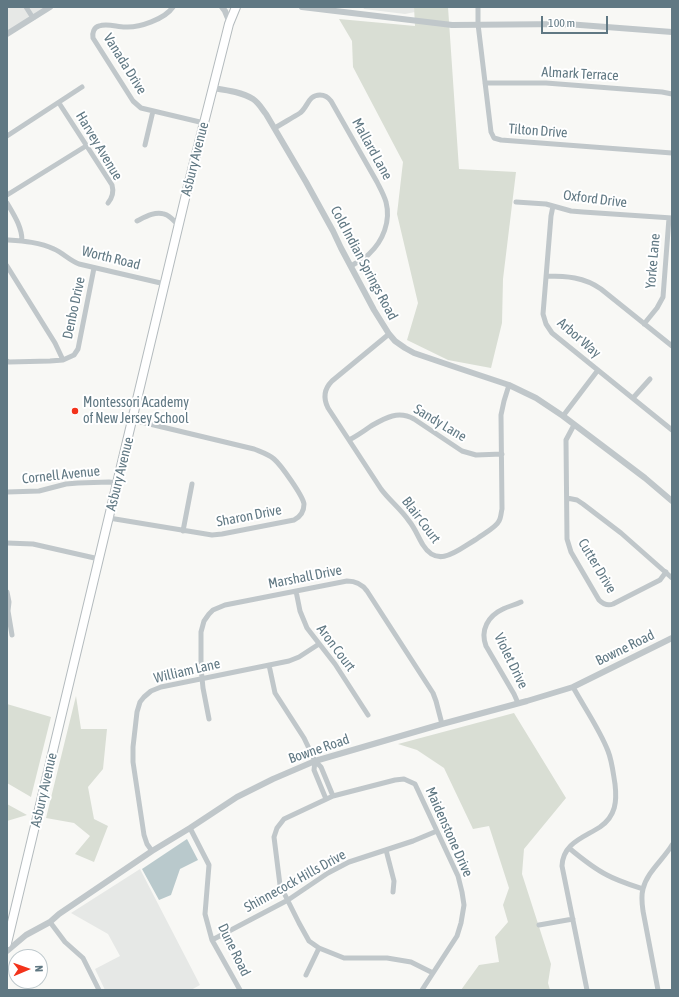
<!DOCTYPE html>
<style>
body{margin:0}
#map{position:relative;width:679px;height:997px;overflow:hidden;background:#f8f8f5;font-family:"Asap Condensed",sans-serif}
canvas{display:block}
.frame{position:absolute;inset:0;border:8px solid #607883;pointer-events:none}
.north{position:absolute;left:8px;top:949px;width:40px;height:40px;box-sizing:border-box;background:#fff;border:1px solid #bfc9cd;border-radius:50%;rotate:88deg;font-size:11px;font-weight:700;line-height:16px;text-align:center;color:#607883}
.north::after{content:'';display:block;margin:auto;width:14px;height:18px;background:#f3331b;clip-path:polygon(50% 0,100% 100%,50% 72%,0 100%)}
.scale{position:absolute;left:541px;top:16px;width:67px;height:18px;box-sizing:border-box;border:2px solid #607883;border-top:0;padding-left:5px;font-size:12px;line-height:14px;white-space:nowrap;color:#607883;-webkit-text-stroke:3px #fff;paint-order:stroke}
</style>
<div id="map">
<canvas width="679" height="997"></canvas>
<div class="frame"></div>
<div class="north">N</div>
<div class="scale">100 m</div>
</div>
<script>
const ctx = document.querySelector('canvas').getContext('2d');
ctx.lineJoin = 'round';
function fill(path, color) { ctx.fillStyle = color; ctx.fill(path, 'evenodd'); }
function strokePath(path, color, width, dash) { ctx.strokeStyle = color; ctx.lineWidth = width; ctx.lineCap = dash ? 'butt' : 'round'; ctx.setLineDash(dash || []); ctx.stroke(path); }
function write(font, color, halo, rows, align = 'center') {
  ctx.font = font + ' "Asap Condensed",sans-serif'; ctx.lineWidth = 4; ctx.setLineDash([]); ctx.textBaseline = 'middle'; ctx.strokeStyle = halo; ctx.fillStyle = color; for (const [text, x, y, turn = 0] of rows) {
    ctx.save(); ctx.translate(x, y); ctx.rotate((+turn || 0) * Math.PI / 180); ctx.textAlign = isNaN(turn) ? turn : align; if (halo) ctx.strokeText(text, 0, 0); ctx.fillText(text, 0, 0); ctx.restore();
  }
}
fill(new Path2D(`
 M7,7H51L7,35Z
 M363,7H414L415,12L405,14L364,9Z
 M140,869L200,985L191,990H105L95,969L120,956L108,934L71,913Z`), '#e6e8e6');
fill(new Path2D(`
 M414,7H448L459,169L516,172L503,279L502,323L491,368L448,360L407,340L418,303L397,214L403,162L353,67L352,41L339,19L415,26Z
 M76,696L81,729H107L103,769L88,787L94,819L108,826L94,862L75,854L90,836L74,823L46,818Z
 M7,704L51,717L31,797L7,783Z
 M514,713L566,798L524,849L522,874L551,964L548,983L550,990H461L479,965L499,962L495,937L508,922L503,905L509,888L489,826L473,829L444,768L417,750L398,744Z
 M7,804L27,815L7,821Z`), '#d9ded4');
fill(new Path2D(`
 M187,839L198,860L180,869L171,895L159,900L142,869Z`), '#b9c9cc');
const primary = new Path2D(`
 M7,943L188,186L226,36L229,24L236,7`);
strokePath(primary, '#b4bbbe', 10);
strokePath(new Path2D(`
 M26,7L33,18
 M173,7C165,19 139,28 125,27C117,27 107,23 99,26C94,27 92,33 93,38L133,101L141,108L204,123
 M478,7V24L491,132L494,138L501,140L672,153
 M485,83H546L662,92L672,94
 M59,103L112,185C114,192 112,198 108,203
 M275,128C283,123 292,118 300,113C308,107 308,95 320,95C325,95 328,97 331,101L377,182C380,188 384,195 386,202C391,221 383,241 369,254C364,259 357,262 351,266
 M7,136L82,87
 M145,145L153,111
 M7,195L86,146
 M516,202L546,204L571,211L583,212L672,218
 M7,203C14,215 22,227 22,241
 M553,206L551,216L543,314L546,324L552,333L672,430
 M137,221C145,217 155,211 164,214C170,215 175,222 179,226
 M7,240C22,241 40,242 54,249C63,253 69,260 79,264L165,284
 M7,266L55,343L63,360
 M547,276C566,276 584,277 601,289L672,346
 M644,324L657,308L663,297L669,218
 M389,334L332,381C324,389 323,398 328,408L381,489C389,500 401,509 409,521C415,528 418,537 423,545C438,569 458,550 475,540C481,535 496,528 499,521C501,518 501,513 502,509L501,415L504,401L509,385
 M7,361L9,362L50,361L63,360L74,355L78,349L94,268
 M633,398L650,379
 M563,416L598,370
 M574,425L566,440L567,539L571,552L599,600C603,604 608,606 613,604L660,580L666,572
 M349,440C357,436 364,431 371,426C385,418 398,410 414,419L462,451L476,455L502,454
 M7,492L39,491L66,484L78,483L109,482L118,483
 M567,498L577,500L583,504L621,533L672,578
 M109,518L212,535L222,534L294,520C300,517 304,511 304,504C303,496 281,465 274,459C268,454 261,452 254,449L133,420
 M183,531L192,484
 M7,543L33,544L99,559
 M296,591L300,611L307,628L335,664L368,715
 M7,592L9,602L8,611L12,635
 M269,665L275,693L304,738L315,761L321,767L333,796
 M573,687C584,707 600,730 608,751C612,761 613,772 615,784C617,801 616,816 600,827C583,838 563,843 562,866L587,990
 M518,703L514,694L486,646C480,630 488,616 503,609C509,606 515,605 521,602
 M209,719L203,688L201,668V632L204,621L209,614L213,610L225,605L347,581C356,581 362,584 367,591L433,693L436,701L442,724
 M315,761L314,770L326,799
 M190,828L209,865L205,914L212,940L240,990
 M569,848C581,858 593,868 607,875C618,881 631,885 643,889
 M386,850L394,881L393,892
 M152,851L147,844L144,835L133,762V747L137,712L140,702L144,697L151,691L161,687L289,661L299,657L319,644
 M50,922L65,942L83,958L99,990
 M539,925L573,919
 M212,940L288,900L328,873L349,862L413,841L437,831
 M306,975L319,948
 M422,990L457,936L461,923L464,905L462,892L458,876L415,784L404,779L395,780L333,796L284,819L277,828L274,837L280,885L299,923L309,941L319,948L344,958H387L411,962L433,973
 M658,990L643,911C642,904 641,896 643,889C647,872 663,860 672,845`), '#c0c7ca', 5);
strokePath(new Path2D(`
 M222,7L225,11L230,23
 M302,7L452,25L567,24L672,32
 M7,34L50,7
 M213,88C226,90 242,92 253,99C259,103 262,109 266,114L306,182L333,231L341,248L374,310L389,334L395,341L405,348L414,353L458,368L509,385L536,398L563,416L645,478L672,501
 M7,951L26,935L50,922L59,914L152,851L190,828L237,797L273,779L315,761L442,724L527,701L573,687L672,638`), '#c0c7ca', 6);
strokePath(primary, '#fff', 8);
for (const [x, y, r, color] of [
 [75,411,4,"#f3331b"]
]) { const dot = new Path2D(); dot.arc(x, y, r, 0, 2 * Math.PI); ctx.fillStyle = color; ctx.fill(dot); strokePath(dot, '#fff', 1.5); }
write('14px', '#607883', '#fff', [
 ["Vanada Drive",125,64,58],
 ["Almark Terrace",580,74,3],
 ["Tilton Drive",538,131,4],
 ["Harvey Avenue",99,146,59],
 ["Mallard Lane",372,149,61],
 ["Asbury Avenue",195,159,-76],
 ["Oxford Drive",595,199,7],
 ["Worth Road",111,258,14],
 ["Yorke Lane",653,261,-85],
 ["Cold Indian Springs Road",364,263,62],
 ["Denbo Drive",74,308,-78],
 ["Arbor Way",579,338,41],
 ["Sandy Lane",440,423,31],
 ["Asbury Avenue",120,474,-76],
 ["Cornell Avenue",61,475,-6],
 ["Sharon Drive",249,516,-11],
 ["Blair Court",421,520,53],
 ["Cutter Drive",597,566,59],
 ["Marshall Drive",305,577,-11],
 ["Aron Court",336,648,53],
 ["Bowne Road",625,648,-26],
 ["Violet Drive",511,661,64],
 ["William Lane",187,671,-13],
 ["Bowne Road",319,749,-19],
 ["Asbury Avenue",44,790,-77],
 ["Maidenstone Drive",449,832,66],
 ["Shinnecock Hills Drive",295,881,-29],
 ["Dune Road",234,950,64]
]);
write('14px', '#607883', '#fff', [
 ["Montessori Academy",83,403],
 ["of New Jersey School",83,419]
], 'left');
</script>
